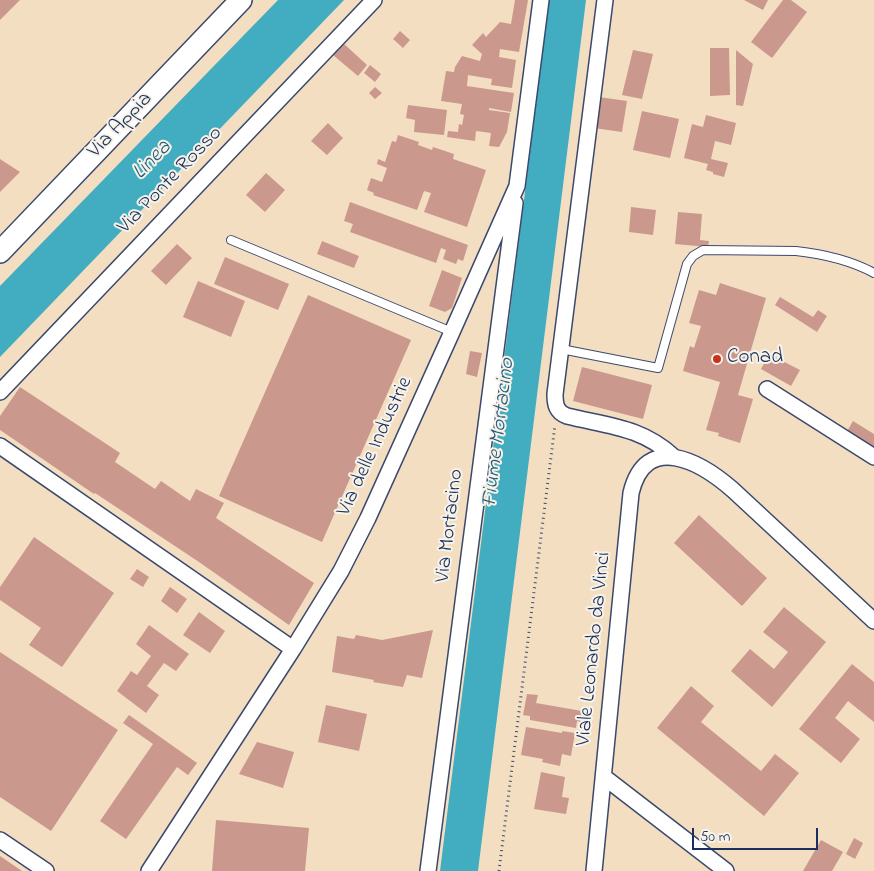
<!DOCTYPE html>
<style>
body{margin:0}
#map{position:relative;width:874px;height:871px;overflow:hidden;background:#f3dec2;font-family:"Indie Flower",sans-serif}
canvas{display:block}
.scale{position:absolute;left:692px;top:828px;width:126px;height:22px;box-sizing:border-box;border:2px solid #1b2f5e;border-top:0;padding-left:6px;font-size:15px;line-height:18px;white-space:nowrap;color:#1b2f5e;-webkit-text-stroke:4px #f7f3e8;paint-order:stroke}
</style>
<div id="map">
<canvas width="874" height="871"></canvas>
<div class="scale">50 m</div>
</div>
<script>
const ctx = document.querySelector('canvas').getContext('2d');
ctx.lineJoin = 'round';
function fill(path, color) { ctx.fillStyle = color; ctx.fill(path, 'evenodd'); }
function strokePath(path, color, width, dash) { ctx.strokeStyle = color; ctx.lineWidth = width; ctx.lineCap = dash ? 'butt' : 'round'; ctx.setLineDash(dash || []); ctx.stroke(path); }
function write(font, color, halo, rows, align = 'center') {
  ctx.font = font + ' "Indie Flower",sans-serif'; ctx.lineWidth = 4; ctx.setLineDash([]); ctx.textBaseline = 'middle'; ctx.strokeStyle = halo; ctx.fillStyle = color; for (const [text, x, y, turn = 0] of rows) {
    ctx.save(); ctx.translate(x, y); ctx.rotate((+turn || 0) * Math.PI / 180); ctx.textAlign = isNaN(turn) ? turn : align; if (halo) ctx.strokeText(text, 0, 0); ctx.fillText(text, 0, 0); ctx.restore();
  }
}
fill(new Path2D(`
 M278,0H344L0,357V286Z
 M549,0H586L478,871H440Z`), '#42adc0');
fill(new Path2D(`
 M0,0H20L0,20Z
 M515,0H528L519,52L500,49L499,57L516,60L512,88L491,85L492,79L468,75L467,86L514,93L511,112L489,108V110L510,113L507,132L499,147L489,146L491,133L476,131L475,141L447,137L448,131L458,132L459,124L462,125L464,115L460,114L462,104L441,101L446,71L454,72L455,67L462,56L480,61L482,54L472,45L483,33L486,37L500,22L511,24Z
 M744,0H768L763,10Z
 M783,0H791L807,12L772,58L751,42Z
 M400,31L410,40L403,48L393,39Z
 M343,43L367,65L358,76L333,55Z
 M710,48H729L730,95L710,96Z
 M633,50L653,54L642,99L622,95Z
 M736,50L753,64L743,106L736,105Z
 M370,65L381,74L375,82L364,73Z
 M375,87L382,93L375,99L369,93Z
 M599,97L627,101L622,132L594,128Z
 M408,105L447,110L444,135L414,132L415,120L406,118Z
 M642,111L679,119L670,158L633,150Z
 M706,115L736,123L731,145L715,141L711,159L728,163L724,177L713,174V172L706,170L708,164L684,158L692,124L703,127Z
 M328,123L343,138L327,155L311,141Z
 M398,135L419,142L418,145L432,150L433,147L454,154L453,159L486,170L467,227L424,212L431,193L424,191L417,210L373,195L374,193L367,190L371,178L382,182L387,168L377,164L378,159L385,162L392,141L396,142Z
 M0,159L20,172L0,192Z
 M266,173L285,190L265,212L246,195Z
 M350,202L468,245L463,261L458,259L456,264L443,259L446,250L441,248L436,263L350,232L353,224L344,221Z
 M631,207L656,210L653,235L629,232Z
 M678,212L702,214L700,240L709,241L708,247L675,244Z
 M322,241L359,256L354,268L317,254Z
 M177,244L192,258L166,285L151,271Z
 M225,257L289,284L278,310L214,284Z
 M442,270L462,278L452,308L445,312L429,306Z
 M198,281L245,301L231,337L183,317Z
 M720,283L766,298L738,395L753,399L740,443L718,436L719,433L706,430L720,382L683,371L690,346L694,348L701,326L689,323L699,290L716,295Z
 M308,295L411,340L322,542L219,496Z
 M780,297L813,317L818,310L827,316L817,332L775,305Z
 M470,351L482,353L477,377L466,374Z
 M769,354L800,370L791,386L761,369Z
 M582,367L652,385L643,419L573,401Z
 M20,387L120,453L115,462L155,489L161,481L190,501L196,489L224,503L216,518L314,583L289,625L199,562L95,493L94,494L0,430V416Z
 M853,421L874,434V452L845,435Z
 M699,515L767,578L742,606L674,543Z
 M34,537L114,593L62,667L29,645L41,628L0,600V587Z
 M137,569L149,577L143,587L130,579Z
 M170,587L187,599L177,613L161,601Z
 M784,607L826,642L772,707L731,671L750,649L774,669L788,652L763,632Z
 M199,612L225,631L210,653L183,635Z
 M149,625L189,654L176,671L164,663L147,686L159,695L146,713L117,691L131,671L137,675L151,656L136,644Z
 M433,630L422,678L407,675L403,687L373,682L374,680L332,672L337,636L354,639L356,635L382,640Z
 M0,652L118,730L51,831L0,797Z
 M852,664L874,682V722L848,701L835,718L860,739L841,763L799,729Z
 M691,686L714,706L701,722L761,771L775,754L799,773L764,816L657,728Z
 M527,694L538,695L536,703L582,711L580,722L577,721L576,728L530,720V716L523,715Z
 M326,705L367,714L359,751L318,742Z
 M129,715L197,763L188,775L177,767L126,839L100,821L153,744L123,723Z
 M526,727L562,733V731L575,733L571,756L562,754L560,766L542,762L543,759L521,755Z
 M257,742L294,752L283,788L239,774Z
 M541,772L565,777L562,797L569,798L566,814L534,809Z
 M216,820L309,828L305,871H212Z
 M854,838L863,843L855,859L846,854Z
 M821,840L843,852L832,871H803Z
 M0,856L22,871H0Z`), '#cb988e');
const lane = new Path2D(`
 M231,240L452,332
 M561,349L658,368L687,264L693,256L703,250L796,251C823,254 850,260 874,273`);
const street = new Path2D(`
 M605,0L555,394C555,404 556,412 567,416C608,426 642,427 674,457
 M767,389L874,457
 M0,392L374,0
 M0,446L293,649
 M604,777L726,871
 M0,840L46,871
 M149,871L293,649L341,571L368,518L452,332L517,186L541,0
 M428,871L515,203
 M594,871L631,493C646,431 701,462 733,490L874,621`);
const secondary = new Path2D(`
 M0,252L241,0`);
strokePath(lane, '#3b496d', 10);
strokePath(street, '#3b496d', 18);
strokePath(secondary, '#3b496d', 24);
strokePath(new Path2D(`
 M499,871L555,425`), '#3b496d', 3, [1, 4]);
strokePath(lane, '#fff', 8);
strokePath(street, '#fff', 15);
strokePath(secondary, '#fff', 21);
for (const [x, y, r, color] of [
 [717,359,5,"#c8321e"]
]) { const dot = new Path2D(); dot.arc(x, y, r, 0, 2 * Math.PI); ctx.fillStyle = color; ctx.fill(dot); strokePath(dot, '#f7f3e8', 2); }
write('21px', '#1b2f5e', '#f7f3e8', [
 ["Via Appia",121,126,-46],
 ["Via Ponte Rosso",171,181,-46],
 ["Via delle Industrie",376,447,-65],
 ["Via Mortacino",451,526,-83],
 ["Viale Leonardo da Vinci",595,649,-84]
]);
write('21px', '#1b2f5e', '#f7f3e8', [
 ["Conad",727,359]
], 'left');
write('italic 22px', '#295b80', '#f7f3e8', [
 ["Linea",153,161,-46],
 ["Fiume Mortacino",500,433,-83]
]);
</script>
